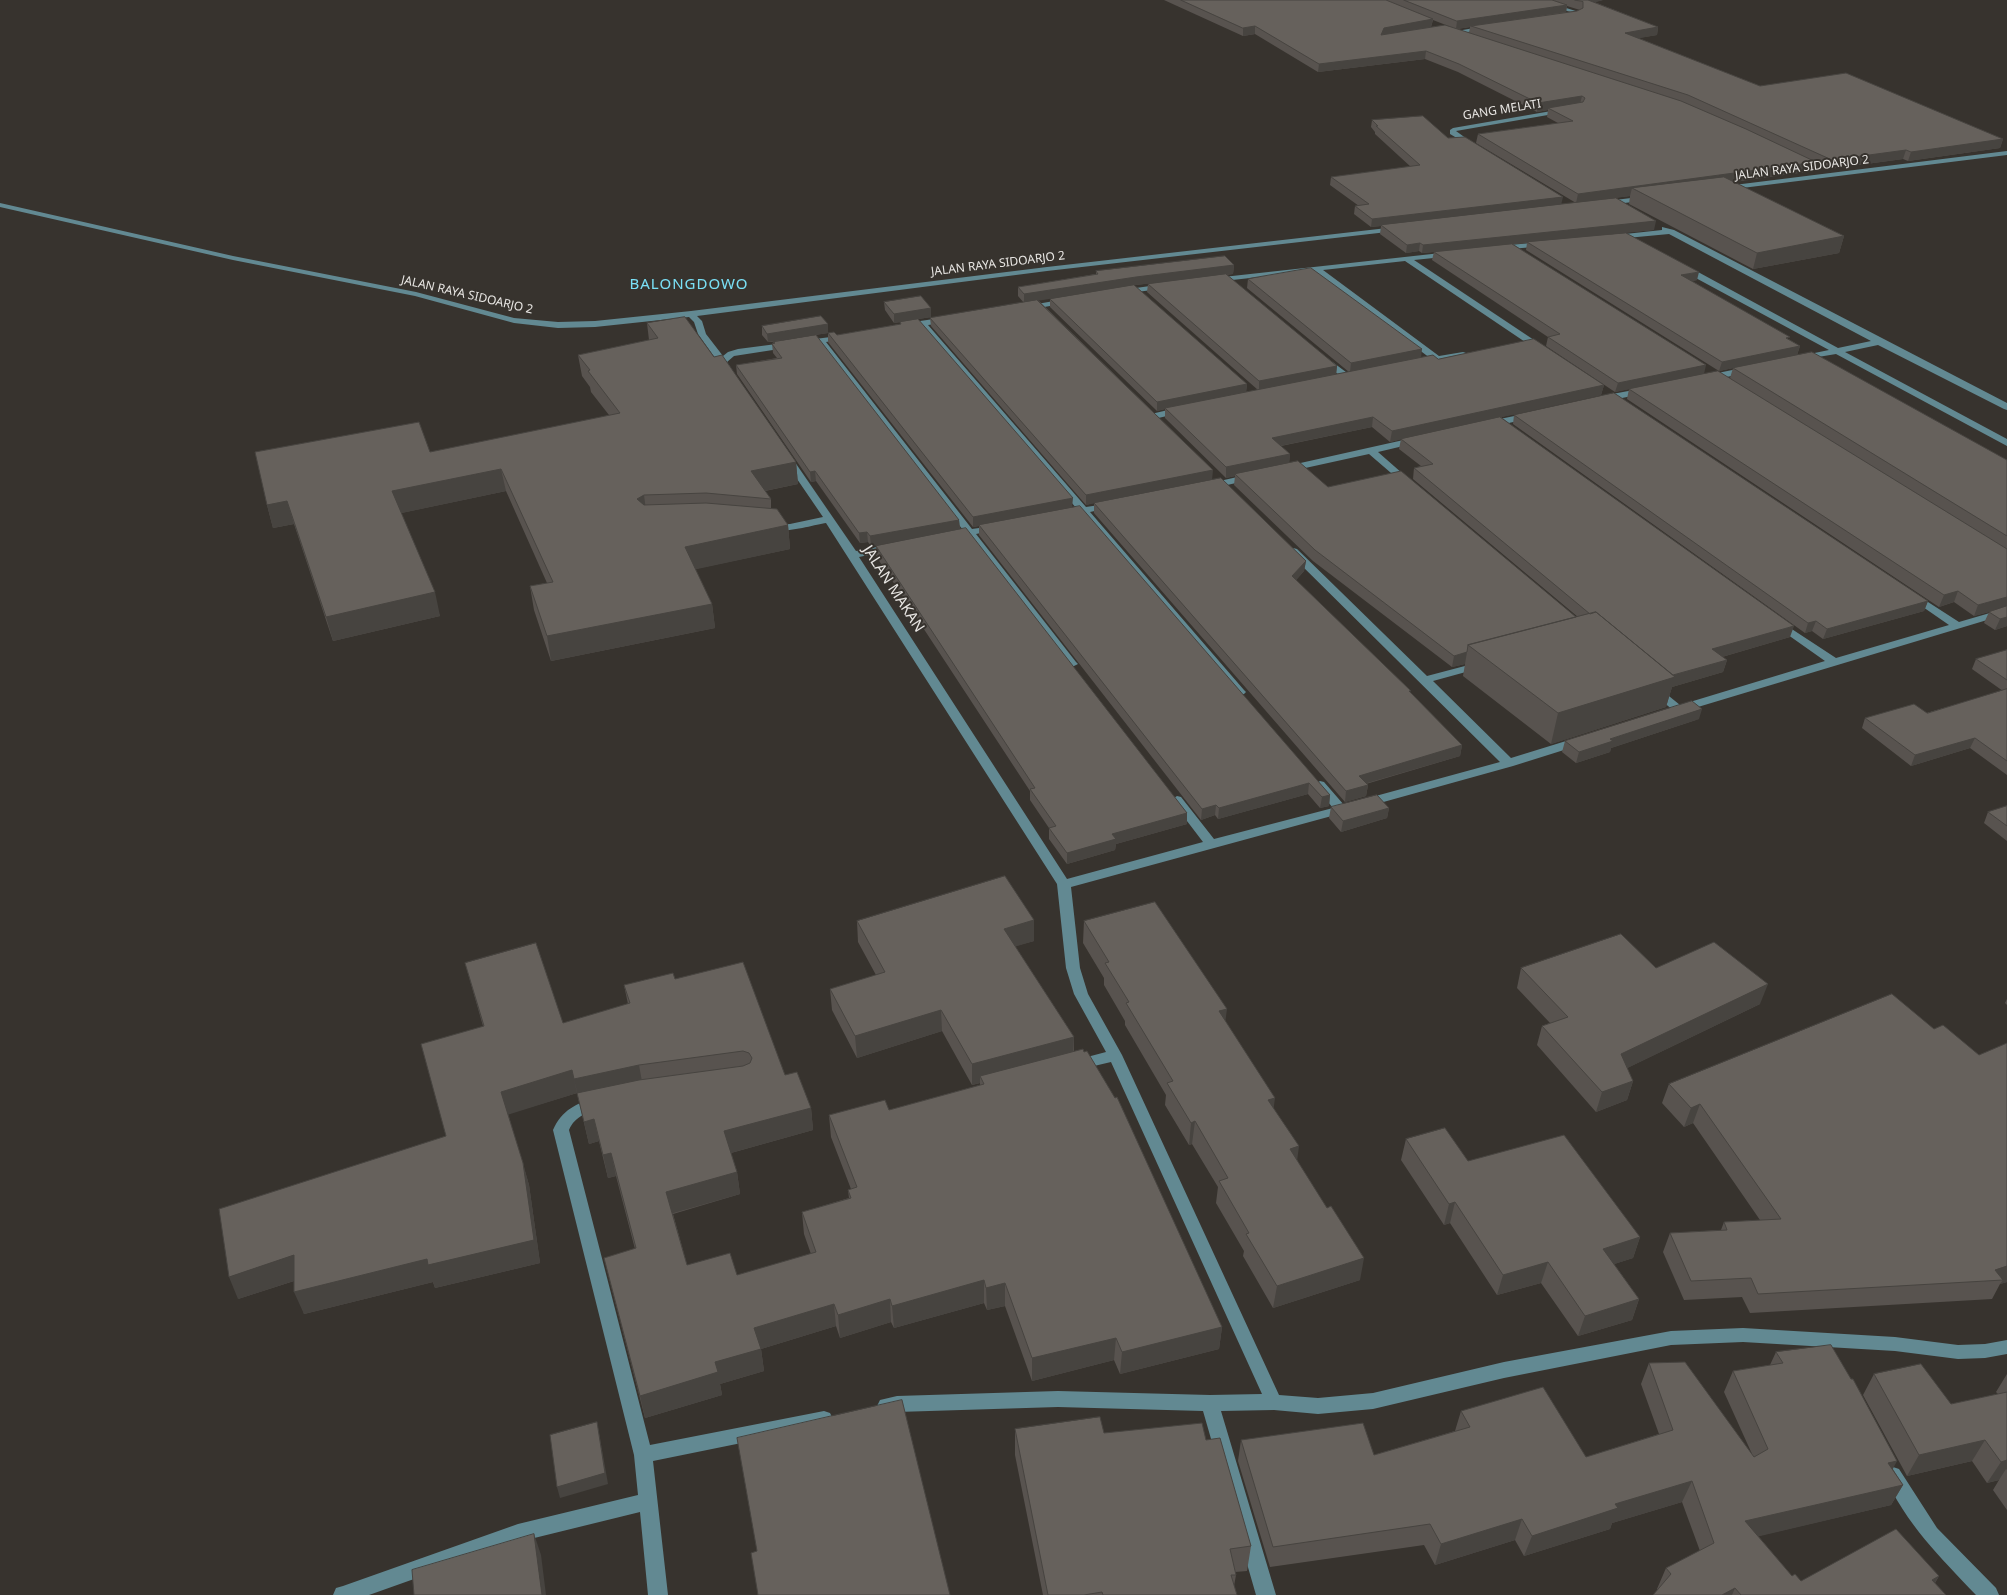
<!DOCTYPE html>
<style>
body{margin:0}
canvas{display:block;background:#37332e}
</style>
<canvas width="2007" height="1595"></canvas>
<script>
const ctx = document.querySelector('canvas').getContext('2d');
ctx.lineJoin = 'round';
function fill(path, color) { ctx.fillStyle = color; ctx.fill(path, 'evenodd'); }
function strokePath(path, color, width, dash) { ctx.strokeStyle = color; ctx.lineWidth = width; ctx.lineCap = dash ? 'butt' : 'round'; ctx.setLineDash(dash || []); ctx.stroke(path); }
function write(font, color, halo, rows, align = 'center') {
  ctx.font = font + ' "Noto Sans",sans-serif'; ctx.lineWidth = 4; ctx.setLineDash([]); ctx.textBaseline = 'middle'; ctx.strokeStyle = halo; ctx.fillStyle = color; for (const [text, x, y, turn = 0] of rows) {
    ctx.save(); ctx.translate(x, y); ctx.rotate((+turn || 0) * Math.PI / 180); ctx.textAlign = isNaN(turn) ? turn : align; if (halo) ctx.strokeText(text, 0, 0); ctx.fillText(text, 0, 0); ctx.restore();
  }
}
fill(new Path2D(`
 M1532,0H1541L1582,13L1577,14Z
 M1486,26L1488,29L1454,34L1451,32Z
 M1563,109L1565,110V112L1456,131L1474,144V146L1472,147L1450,134V130L1453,128Z
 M2007,151V155L1726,190L1722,188L1726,186Z
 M1647,196L1651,198L1650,200L1607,205L1603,203L1607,201Z
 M0,203L233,256L416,292L514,318L558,322L595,321L691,311L1047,267L1396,227L1400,229L1396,231L1047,271L697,316L702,321L706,334L723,356L728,352L738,349L846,335V339L826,342L972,529L1000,525V529L976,534L1076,662L1078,664L1072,667L1068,666L967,536L950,537L949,535L950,533L963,530L818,343L734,356L727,362L732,370L728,373L725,372L698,334L694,322L689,317L595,327L558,328L514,323L415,296L233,260L0,207Z
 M1662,227L1674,230L2007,403V410L2004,409L1878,345L1845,352L2007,439V446L1836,354L1800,360V356L1829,350L1681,270V266H1687L1838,348L1871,341L1669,234L1616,239L1612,237L1616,235L1662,230Z
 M1542,242H1545V246L1499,250L1495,248L1499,246Z
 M1450,252H1453V256L1414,260L1546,348V352H1540L1405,261L1323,270L1439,356L1463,352L1466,353V357L1418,364V360L1430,358L1314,271L1214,282L1210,280L1214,278Z
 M1164,284H1167V288L1122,294L1118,292L1122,290Z
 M1065,299H1068V303L1026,310L1022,308L1026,306Z
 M947,317L951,320L950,322L928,325L1086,507L1113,503V507L1090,512L1244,690L1246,692L1244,694H1236L1081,514L1063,516V512L1077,509L921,326L907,329L903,326L907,323Z
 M1323,355L1350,375V379H1344L1320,360L1319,358Z
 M1747,367L1750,368V372L1708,381L1704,378L1708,375Z
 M1644,388L1647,389V393L1602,402L1597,399L1602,396Z
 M1181,407L1184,408V412L1154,419L1149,416L1151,414Z
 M1529,413L1534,416L1532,418L1490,427L1485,424L1490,421Z
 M1417,437L1420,438V442L1378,452L1411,481L1413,483L1408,486L1405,485L1369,454L1287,472L1282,469L1287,466Z
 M787,454L790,455L856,551L893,544L898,547L897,549L859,557L1067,879L1203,842L1171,800L1177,796L1181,797L1214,839L1333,808L1314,785L1320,781L1324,782L1344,805H1350L1352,808L1350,811L1071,887L1080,968L1088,994L1122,1055L1279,1395L1318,1398L1373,1393L1504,1362L1671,1331L1743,1328L1895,1337L1958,1345L1985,1344L2007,1340V1354L1985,1358L1958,1359L1895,1351L1743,1342L1671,1345L1504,1378L1373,1409L1318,1414L1274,1410L1221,1411L1276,1595H1256L1203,1411L1058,1407L897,1412L886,1414L880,1412L877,1406L880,1400L897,1396L1058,1391L1210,1395L1262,1394L1111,1062L1077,1070L1072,1069L1070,1065L1072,1061L1106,1052L1074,994L1066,968L1057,884L826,523C813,525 777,536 767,527L772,524H790L823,517L782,457Z
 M1251,474L1256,477L1254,479L1209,489L1204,486L1206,484Z
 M1293,548L1297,549L1427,676L1480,662L1484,663L1486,665L1484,667L1433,681L1511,758L1579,737L1585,741L1583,744L1513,766L1369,806H1361L1359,803L1361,800L1500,762L1289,553L1288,551L1289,549Z
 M1914,593L1959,622L2007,608V614L1678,713L1674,711L1649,690L1655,687L1659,688L1680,705L1825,661L1774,625L1772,623L1778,620L1836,658L1949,625L1910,598L1909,596Z
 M597,1098L602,1100L605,1104L602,1108C588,1112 575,1116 569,1130L650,1445L824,1411L830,1413L833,1419L830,1425L653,1461L668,1595H648L640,1512L518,1542L369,1595H333L336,1588L343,1586L518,1524L638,1495L634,1455L553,1130C562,1110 576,1103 597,1098Z
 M1893,1467L1899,1469L1937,1528L1996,1588L1999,1595H1976C1940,1557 1906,1524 1884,1475L1887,1469Z`), '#628992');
fill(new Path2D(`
 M1164,0H1603L1594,2L1658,27L1657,35L1638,38L1760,86L2003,139L2000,148L1908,161L1903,159L1829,169L1816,162L1813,171L1734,182L1844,236L1839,253L1753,269L1629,204L1630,196L1604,199L1654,230L1609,234L1697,280L1692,281L1800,346L1797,355L2007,460V626L1995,630L1984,623L1989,612L1974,616L1954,602L1939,607L1627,399L1629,389L1615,392L1546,346L1548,337L1432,260L1434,252L1422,253L1419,251L1406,253L1380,234L1381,226L1371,227L1354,214L1355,206H1359L1330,185L1331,177L1411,167L1375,134V132L1371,127L1372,120L1448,138L1562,204L1576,203L1476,143L1478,134L1558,123L1547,117L1548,110L1537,112L1458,72L1425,59L1318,72L1255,34L1243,36ZM1567,6L1580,10L1577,11L1566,12ZM1433,20L1451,27H1431ZM1470,27L1469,33L1457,29ZM1527,243L1526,250L1719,371L1733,368L1730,378L1704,374L1513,244Z
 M1234,265L1233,274L1226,275L1337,366L1336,374L1349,372L1247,288L1248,279L1421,358L1438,359L1604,385L1601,395L1501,417L1790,637L1722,657L1727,660L1723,672L1672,687L1666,707L1551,744L1463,676L1465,664L1452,667L1313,561L1234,485L1235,476L1226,478L1165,418V409L1157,411L1050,307V299L1100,291L1038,300L1213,470L1086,505L931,326L930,318L1024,303L1018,296V287L1096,274V271ZM1167,281L1148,284L1147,292L1258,390L1246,392L1247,384L1134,285H1136ZM1372,427L1390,442L1401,439L1399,449L1421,466L1414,468L1413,479L1578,617H1576L1328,487L1289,463L1290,454L1281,446Z
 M884,302L931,308V317L894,323L885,310Z
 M900,322L1072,508L1330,795L1329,806L1320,808L1308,794L1218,819L1215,815L1201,820L979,535V526L973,527L828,342V333L837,335L900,324Z
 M647,323L714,357L796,462L798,484L765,491L771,499V508L788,525L790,549L695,569L712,604L715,628L551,661L534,610L530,586L547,583L506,491L401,513L440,616L333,641L294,524L273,528L267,505L609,415L591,392L590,387L582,376L578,355L649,340Z
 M828,324V333L782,340L959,520L960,529L1187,813V824L1116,844L1115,850L1067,864L1049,839V828L1030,800V791L876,556V546L915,538L871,546L868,542L860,543L816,481L811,482L737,374L736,365L777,358L773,353L772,344L774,343L773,342H768L762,335V326Z
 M1514,415L1928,601L1924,611L1823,639L1812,631L1805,633L1513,424Z
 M1094,503L1306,561L1304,571L1296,580L1462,745L1460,756L1366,784L1368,785L1366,796L1345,802L1094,513Z
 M2007,650V775L1970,748L1911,766L1862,728L1865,718L1927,713L2003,691L1972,669L1976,659Z
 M1699,719L1611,748L1610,752L1576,763L1562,752L1565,741Z
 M2007,806V841L1984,823L1988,812Z
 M1331,807L1389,808L1387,818L1341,832L1329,818Z
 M1034,920V941L1015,946L1074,1037V1052L1222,1327L1219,1349L1120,1374L1114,1360L1032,1381L1005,1306L987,1310L984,1303L894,1328L891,1322L840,1338L836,1326L761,1349L764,1371L720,1384L722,1395L645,1418L604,1258L635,1249L616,1176L608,1178L599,1141L589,1144L577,1093L508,1114L529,1185L540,1263L435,1288L433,1282L304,1314L294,1281L238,1299L446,1136L483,1026L465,963L563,1023L628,1004L624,985L675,979L785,1075L811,1108L813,1130L731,1153L737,1172L740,1194L673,1214L687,1265L737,1275L811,1254L804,1234L802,1212L849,1198L848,1190L851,1189L831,1137L829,1115L889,1110L980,1085V1083L972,1085L942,1031L857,1058L832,1010L830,989L876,975L858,942L857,921Z
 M1084,921L1225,1021L1273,1107L1297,1160L1360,1280L1273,1308L1243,1256L1244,1251L1216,1203L1218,1187L1192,1144L1189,1145L1165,1105L1166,1095L1125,1025V1021L1104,985V978L1083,943Z
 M1521,968H1656L1760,1004L1627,1068L1633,1081L1627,1100L1596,1112L1537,1045L1542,1026L1550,1023L1517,988Z
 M2007,999V1005L2005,1003Z
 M1669,1084L2007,1282L2000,1284L1992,1299L1750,1313L1742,1297L1684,1300L1663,1252L1670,1233L1721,1230L1724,1222L1760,1220L1693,1123L1684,1127L1662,1103Z
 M1406,1139L1468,1161L1640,1237L1633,1258L1614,1264L1639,1299L1632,1320L1578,1336L1541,1283L1497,1295L1450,1223L1444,1225L1401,1160Z
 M1776,1352L1893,1469L1903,1485L1891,1505L1758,1536L1792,1576L1801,1581L1939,1576L1935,1583L1946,1595H1653L1658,1590L1657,1589L1666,1568L1700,1551L1682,1502L1612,1523L1610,1529L1524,1556L1515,1540L1435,1565L1424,1545L1270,1567L1238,1461L1241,1440L1374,1455L1455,1431L1461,1411L1586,1457L1659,1434L1641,1384L1649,1363L1752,1454L1724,1392L1733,1371L1770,1365Z
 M1874,1374L1951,1404L1998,1394L1996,1392L2007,1374V1510L1993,1490L1999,1480L1987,1483L1972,1461L1907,1476L1863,1395Z
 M1015,1429L1104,1433L1206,1440L1251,1546L1247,1571L1235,1572L1236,1575L1234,1586L1237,1595H1043L1015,1455Z`), '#58534f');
fill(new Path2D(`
 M1583,0H1603L1583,6Z
 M1567,5L1566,12L1471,26L1470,27L1456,29L1457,21Z
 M1433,19L1431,27L1381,35L1384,28Z
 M1255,26V34L1243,36V28Z
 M1658,27L1657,35L1623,41L1625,33Z
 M1426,51L1425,59L1318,72L1319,64Z
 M1582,96L1580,104L1548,108V110L1537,112L1538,103Z
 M2003,139L2000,148L1908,161L1911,152Z
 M1906,150L1903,159L1829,169L1832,160Z
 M1816,162L1813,171L1643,194L1632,188L1630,196L1576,203L1578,194Z
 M1563,197L1561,205L1371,227L1372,219Z
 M1656,221L1654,230L1422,253L1423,245Z
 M1844,236L1839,253L1753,269L1757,253Z
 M1420,243L1419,251L1406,253L1407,245Z
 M1234,265L1233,274L1136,285L1024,303V294L1136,277Z
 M1699,272L1697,280L1679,284L1681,275Z
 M931,308V317L894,323V314Z
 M828,324V333L768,342L767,334Z
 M1800,346L1797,355L1719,371L1722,362Z
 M1422,349L1421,358L1350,372L1351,363Z
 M1706,365L1704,374L1615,392L1618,383Z
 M1337,366L1336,375L1259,390V381Z
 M1247,384L1246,393L1165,408V409L1157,411V402Z
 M1604,385L1601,395L1390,442L1392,431Z
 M1373,417L1372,427L1270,448L1272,438Z
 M1290,454L1289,464L1235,474V476L1226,478V467Z
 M796,462L798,484L754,493L751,471Z
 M501,469L506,491L397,514L392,491Z
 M1213,470L1212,480L1086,505V495Z
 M815,471L816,481L811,482L810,472Z
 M644,495L647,518L637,499Z
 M1073,498L1072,508L973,527V517Z
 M287,501L294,524L273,528L267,505Z
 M959,520L960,530L871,546L870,536Z
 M788,525L790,549L688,571L685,547Z
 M867,532L868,542L860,543L859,533Z
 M1306,561L1304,571L1291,586L1292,576Z
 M1958,591L1954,602L1939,607L1944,595Z
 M435,592L440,616L333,641L326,617Z
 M2007,597V607L1974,616L1978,605Z
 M1928,601L1924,611L1823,639L1827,629Z
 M712,604L715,628L551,661L547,636Z
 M2007,617V626L1995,630L2000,619Z
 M1816,621L1812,631L1805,633L1808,623Z
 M1794,626L1790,637L1708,661L1712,649Z
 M1467,652L1465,664L1452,667L1454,656Z
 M1727,660L1723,672L1672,687L1666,707L1551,744L1558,713L1667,677Z
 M1702,709L1699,719L1611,748L1610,752L1576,763L1579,752L1610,739Z
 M1975,738L1970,748L1911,766L1915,755Z
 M1462,745L1460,756L1357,786L1359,776Z
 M1309,783L1308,794L1218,819L1219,808Z
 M1368,785L1366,796L1345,802L1346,791Z
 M1330,795L1329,806L1320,808L1322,797Z
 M1216,805L1215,815L1201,820L1202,809Z
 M1389,808L1387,818L1341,832L1343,821Z
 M1187,813V824L1116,844L1115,850L1067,864V853L1112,834Z
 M1034,920V941L1004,950V929Z
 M1768,984L1760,1004L1615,1074L1621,1054Z
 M1227,1009L1224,1031L1219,1011Z
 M941,1010L942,1031L857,1058L855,1036Z
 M1074,1037L1073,1059L980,1076V1083L972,1085V1064Z
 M639,1065L643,1087L579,1101L574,1079Z
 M572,1070L577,1093L507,1115L501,1092Z
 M1633,1081L1627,1100L1596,1112L1602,1092Z
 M1275,1098L1272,1120L1268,1100Z
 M1700,1104L1693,1123L1684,1127L1691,1108Z
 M811,1108L813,1130L727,1154L724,1131Z
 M594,1119L599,1141L589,1144L584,1122Z
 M1195,1121L1192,1144L1189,1145L1191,1123Z
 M1299,1146L1296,1169L1290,1149Z
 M611,1153L616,1176L608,1178L603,1155Z
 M523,1163L529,1185L540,1263L435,1288L433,1282L304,1314L294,1292L427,1259Z
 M737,1172L740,1194L670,1214L666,1192Z
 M1455,1202L1450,1223L1444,1225L1449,1204Z
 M1640,1237L1633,1258L1596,1270L1603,1249Z
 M294,1255L303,1278L238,1299L229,1277Z
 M1364,1258L1360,1280L1273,1308L1277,1286Z
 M1548,1262L1541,1283L1497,1295L1503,1275Z
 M2007,1266V1282L2000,1284L2003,1280L1995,1270Z
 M984,1280V1303L894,1328L892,1306Z
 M1005,1283V1306L987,1310L986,1288Z
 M890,1299L891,1322L840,1338L838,1315Z
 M1639,1299L1632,1320L1578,1336L1585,1316Z
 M834,1304L836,1326L761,1349L764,1371L720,1384L722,1395L645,1418L640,1396L715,1362L754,1328Z
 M1222,1327L1219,1349L1120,1374L1122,1352Z
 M1116,1338L1114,1360L1032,1381V1358Z
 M597,1422L599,1433L608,1484L560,1498L557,1487Z
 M1985,1440L1972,1461L1907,1476L1919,1455Z
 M2007,1460V1470L2006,1469L1999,1480L1987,1483L2001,1462Z
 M1897,1461L1886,1482L1888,1463Z
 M1692,1481L1682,1502L1612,1523L1610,1529L1524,1556L1532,1536L1615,1504Z
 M1903,1485L1891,1505L1735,1542L1745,1521Z
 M1522,1519L1515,1540L1435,1565L1441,1544Z
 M534,1534L541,1555L546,1595H542Z
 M1939,1576L1927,1595L1932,1580Z
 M1735,1588L1732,1595H1722Z`), '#474440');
const building = new Path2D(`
 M1181,0H1386L1433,19L1384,28L1381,35L1445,25L1681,101L1746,129L1816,162L1578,194L1478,134L1573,121L1548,108L1583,102L1585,98L1582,96L1538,103L1459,64L1426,51L1319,64L1255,26L1243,28Z
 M1404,0H1552L1567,5L1457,21Z
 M1575,0H1588L1658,27L1625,33L1760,86L1846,73L2003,139L1911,152L1906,150L1832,160L1688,95L1471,26L1577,11L1583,8V2Z
 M1423,116L1448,138L1465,137L1563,197L1372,219L1355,206L1369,204L1331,177L1420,165L1376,126H1378L1372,120Z
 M1724,177L1844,236L1757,253L1632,188Z
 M1616,198L1656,221L1423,245L1420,243L1407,245L1381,225Z
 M1626,233L1699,272L1681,275L1790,337L1786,338L1800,346L1722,362L1527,242Z
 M1512,244L1706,365L1618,383L1548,337L1560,334L1434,252Z
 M1225,256L1234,265L1136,277L1024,294L1018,287L1098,274L1096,271Z
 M1311,268L1422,349L1351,363L1248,279Z
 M1226,274L1337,366L1259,381L1148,284Z
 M1134,285L1247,384L1157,402L1050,299Z
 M921,296L931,308L894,314L884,302Z
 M1037,300L1213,470L1086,495L930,318Z
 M821,316L828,324L767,334L762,326Z
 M685,317L714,357L722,355L796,462L751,471L771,499L706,493L644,495L637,499L644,505L706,503L777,509L788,525L685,547L712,604L547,636L530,586L553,582L501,469L392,491L435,592L326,617L287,501L267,505L255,452L419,422L430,452L620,413L588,371L590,370L578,355L658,338L647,323Z
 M918,319L1073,498L973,517L828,333L834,332L837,335L901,324L900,322Z
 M816,335L959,520L870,536L867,532L859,533L815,471L810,472L736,365L782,358L772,344L775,343L773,342Z
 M1534,339L1604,385L1392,431L1373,417L1272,438L1290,454L1226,467L1165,408L1433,355L1438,359Z
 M1812,352L2007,460V536L1733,368Z
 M1718,371L2007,549V597L1978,605L1958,591L1944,595L1629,389Z
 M1614,393L1928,601L1827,629L1816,621L1808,623L1514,415Z
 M1500,417L1794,626L1712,649L1727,660L1673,675L1596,612L1590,614L1414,468L1433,464L1401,439Z
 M1298,461L1328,487L1401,471L1576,617L1468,645L1467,652L1454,656L1315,550L1235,474Z
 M1221,478L1306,561L1292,576L1411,691H1409L1462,745L1359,776L1368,785L1346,791L1094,503Z
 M1080,506L1330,795L1322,797L1309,783L1219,808L1216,805L1202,809L979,525Z
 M966,528L1187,813L1112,834L1116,839L1067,853L1049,828L1056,826L1030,789L1035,788L876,546Z
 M2007,606V617L2000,619L1989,612Z
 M1596,612L1675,677L1558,713L1468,645Z
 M2007,650V680L1976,659Z
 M2007,689V761L1975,738L1915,755L1865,718L1914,704L1927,713Z
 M1692,701L1702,709L1610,739L1613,741L1579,752L1565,741Z
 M1377,795L1389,808L1343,821L1331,807Z
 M2007,806V826L1988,812Z
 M1005,876L1034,920L1004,929L1074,1037L972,1064L941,1010L855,1036L830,989L885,972L857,921Z
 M1155,902L1227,1009L1219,1011L1275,1098L1268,1100L1299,1146L1290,1149L1327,1208L1331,1206L1364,1258L1277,1286L1246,1234L1249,1233L1219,1181L1228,1178L1195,1121L1191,1123L1167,1083L1173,1081L1126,1003L1129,1002L1105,963L1109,962L1084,921Z
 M1621,934L1656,968L1714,942L1768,984L1621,1054L1633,1081L1602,1092L1542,1026L1568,1017L1521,968Z
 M536,943L563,1023L630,1003L624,985L673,973L675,979L743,962L785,1075L797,1072L811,1108L724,1131L737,1172L666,1192L687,1265L730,1253L737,1275L816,1252L802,1212L851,1198L848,1190L857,1187L829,1115L885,1100L889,1110L984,1084L980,1076L1083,1049L1084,1052L1087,1051L1115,1098L1117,1097L1222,1327L1122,1352L1116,1338L1032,1358L1005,1283L986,1288L984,1280L892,1306L890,1299L838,1315L834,1304L754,1328L761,1349L715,1362L718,1372L640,1396L604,1258L636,1248L611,1153L603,1155L594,1119L584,1122L577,1093L639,1080L743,1066L750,1063L752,1058L749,1053L743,1051L639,1065L574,1079L572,1070L501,1092L523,1163L534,1240L428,1265L427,1259L294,1292V1255L229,1277L219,1209L446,1136L421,1044L484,1026L465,963Z
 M1892,994L1934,1029L1943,1025L1979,1055L2007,1043V1266L1995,1270L2003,1280L1758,1294L1751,1278L1691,1281L1670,1233L1727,1230L1724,1222L1781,1219L1700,1104L1691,1108L1669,1084Z
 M1445,1128L1468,1161L1564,1135L1640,1237L1603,1249L1639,1299L1585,1316L1548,1262L1503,1275L1455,1202L1449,1204L1406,1139Z
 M1831,1345L1851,1379H1853L1897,1461L1888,1463L1903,1485L1745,1521L1792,1576L1795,1574L1801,1581L1896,1529L1939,1576L1932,1580L1946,1595H1741L1735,1588L1722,1595H1653L1671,1574L1666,1568L1714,1543L1692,1481L1615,1504L1618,1508L1532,1536L1522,1519L1441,1544L1430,1524L1273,1547L1241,1440L1363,1423L1374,1455L1470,1427L1461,1411L1543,1387L1586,1457L1673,1430L1649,1363L1685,1362L1754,1457L1768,1449L1733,1371L1783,1363L1776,1352Z
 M1921,1364L1951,1404L2007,1392V1460L2001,1462L1985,1440L1919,1455L1874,1374Z
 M902,1400L950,1595H758L751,1553L757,1551L737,1438Z
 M1100,1417L1104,1433L1202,1423L1206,1440L1220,1438L1251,1546L1230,1549L1236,1575H1231L1237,1595H1103L1102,1592L1084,1595H1048L1015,1429Z
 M597,1422L605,1473L557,1487L550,1435Z
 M534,1534L542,1595H414L412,1570Z`);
fill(building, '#66615c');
strokePath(building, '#474440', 1);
write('12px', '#e8e6e3', '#37332e', [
 ["GANG MELATI",1502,110,-9],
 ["JALAN RAYA SIDOARJO 2",1802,168,-7],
 ["JALAN RAYA SIDOARJO 2",998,264,-7],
 ["JALAN RAYA SIDOARJO 2",467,295,13]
]);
ctx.letterSpacing = '1px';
write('15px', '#7ae0f6', '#37332e', [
 ["BALONGDOWO",689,285]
]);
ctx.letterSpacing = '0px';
write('15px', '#e8e6e3', '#37332e', [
 ["JALAN MAKAN",893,589,57]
]);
</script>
